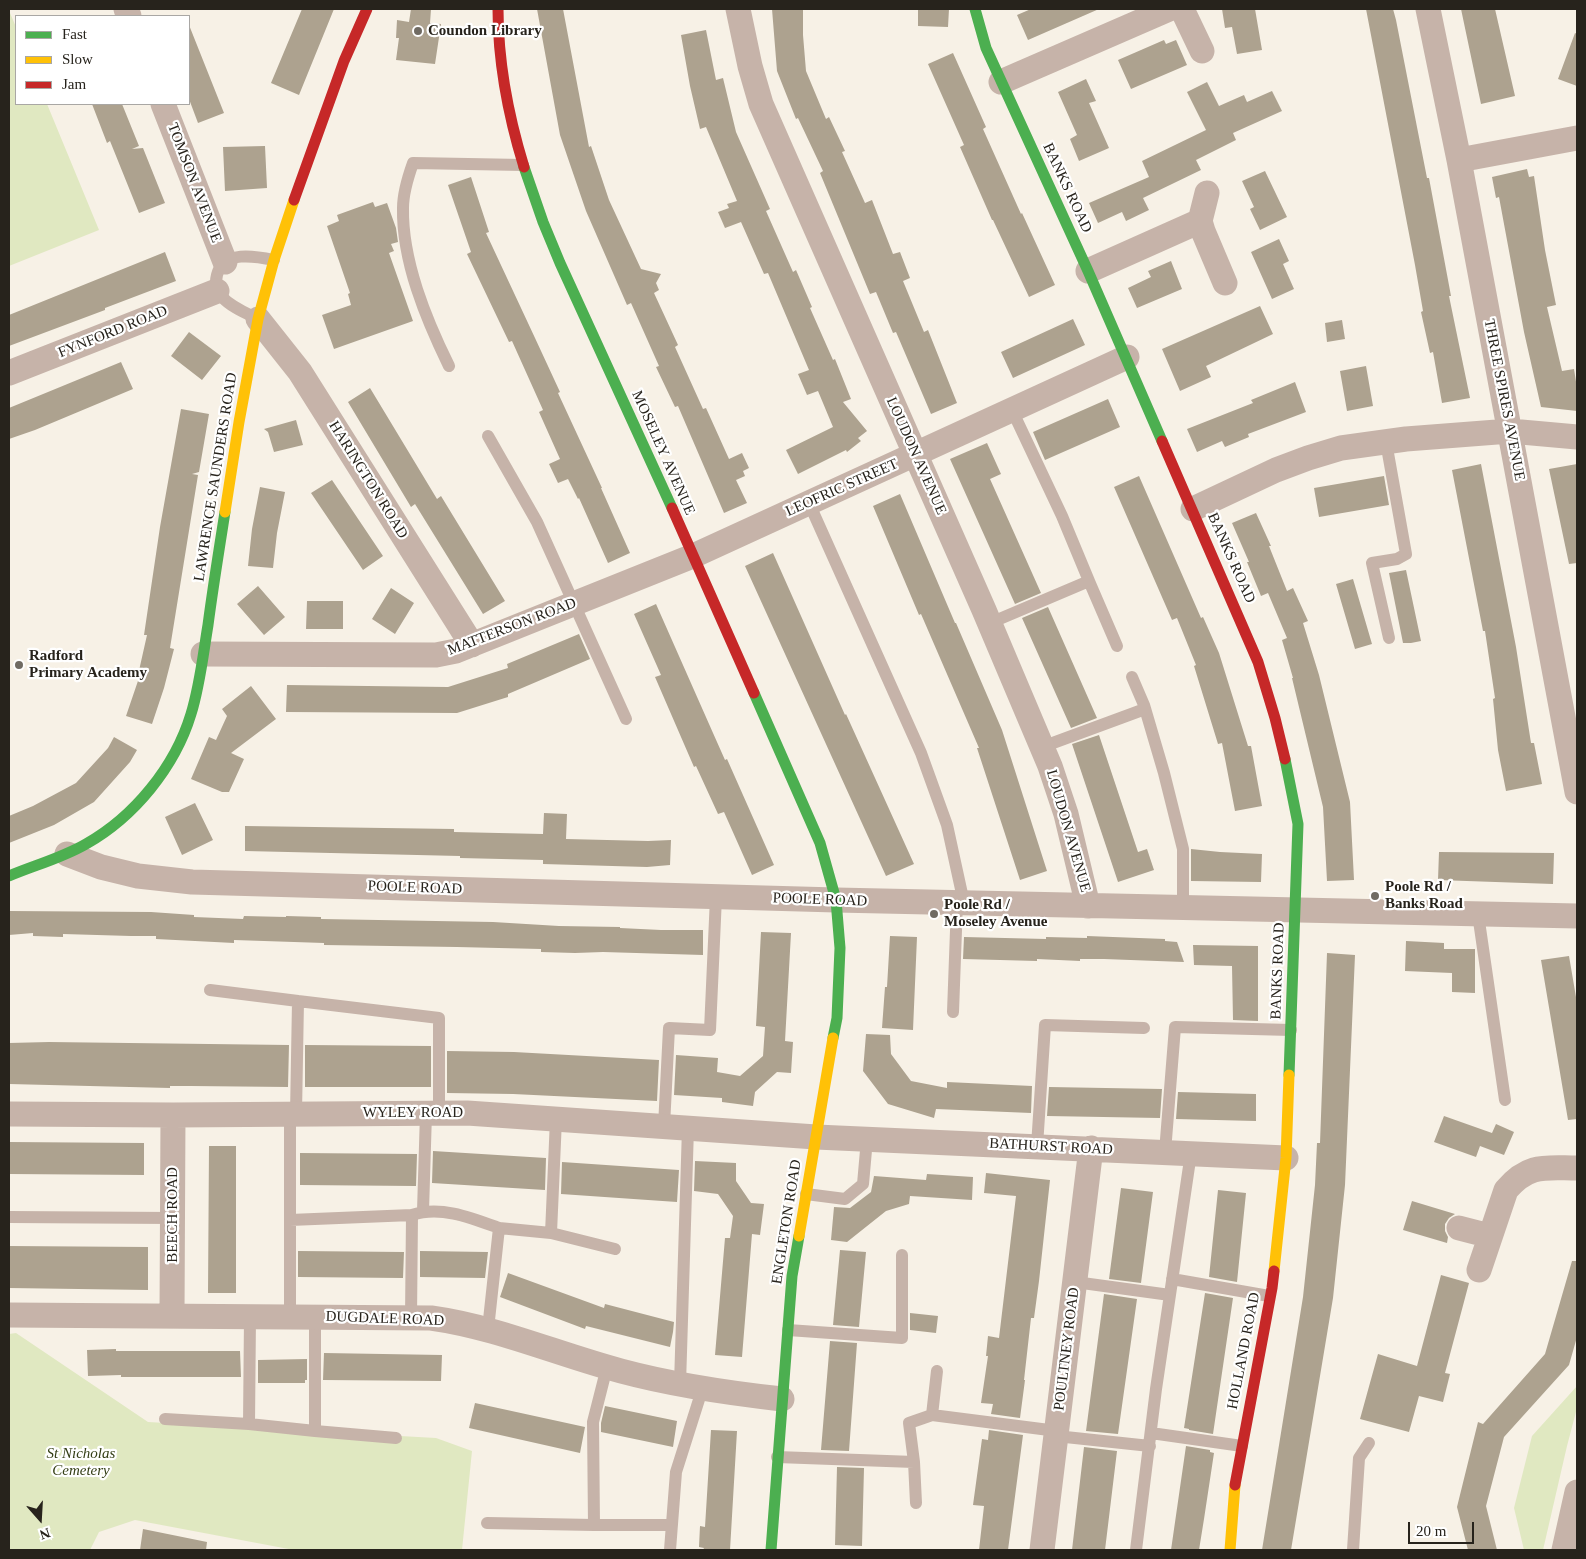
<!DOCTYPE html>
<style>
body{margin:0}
#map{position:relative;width:1586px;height:1559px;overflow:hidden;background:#f7f1e6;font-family:"Times New Roman",serif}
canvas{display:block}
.frame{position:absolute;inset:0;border:10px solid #27231c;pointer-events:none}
.legend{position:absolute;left:15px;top:15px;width:175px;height:90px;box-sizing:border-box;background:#fff;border:1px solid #a9a7a4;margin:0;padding:6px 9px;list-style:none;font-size:15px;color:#27231c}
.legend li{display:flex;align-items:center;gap:10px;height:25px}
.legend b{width:25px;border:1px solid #a9a7a4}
.north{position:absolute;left:15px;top:1494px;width:50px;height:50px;-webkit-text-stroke:4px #fff;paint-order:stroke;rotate:161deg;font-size:14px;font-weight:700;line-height:20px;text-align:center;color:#27231c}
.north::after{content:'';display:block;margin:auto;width:18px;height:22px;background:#27231c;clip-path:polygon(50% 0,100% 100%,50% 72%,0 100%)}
.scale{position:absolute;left:1408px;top:1522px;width:66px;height:22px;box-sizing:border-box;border:2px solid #27231c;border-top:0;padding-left:6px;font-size:15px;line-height:18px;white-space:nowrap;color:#27231c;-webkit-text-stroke:4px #fff;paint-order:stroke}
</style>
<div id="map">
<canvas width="1586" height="1559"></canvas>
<div class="frame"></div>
<ul class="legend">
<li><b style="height:6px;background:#4caf50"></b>Fast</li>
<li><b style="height:6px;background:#ffc107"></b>Slow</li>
<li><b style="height:6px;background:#c62828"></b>Jam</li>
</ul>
<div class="north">N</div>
<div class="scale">20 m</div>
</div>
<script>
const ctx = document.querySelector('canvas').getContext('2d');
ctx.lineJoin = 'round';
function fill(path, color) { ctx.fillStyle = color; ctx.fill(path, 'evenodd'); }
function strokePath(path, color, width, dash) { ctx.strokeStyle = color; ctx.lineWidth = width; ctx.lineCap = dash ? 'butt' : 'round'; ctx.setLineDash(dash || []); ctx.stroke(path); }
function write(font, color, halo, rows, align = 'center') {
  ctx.font = font + ' "Times New Roman",serif'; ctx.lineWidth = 4.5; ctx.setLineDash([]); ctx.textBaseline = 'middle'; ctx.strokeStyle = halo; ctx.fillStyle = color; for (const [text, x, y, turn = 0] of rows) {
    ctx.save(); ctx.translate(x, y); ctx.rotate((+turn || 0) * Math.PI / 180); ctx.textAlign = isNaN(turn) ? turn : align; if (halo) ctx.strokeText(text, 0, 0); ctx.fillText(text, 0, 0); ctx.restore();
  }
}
fill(new Path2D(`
 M9,13H10L16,27V104H47L99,230L9,266Z
 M16,1333L148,1422L436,1438L472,1451L462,1550H294L135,1520L99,1532L90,1550H9V1334Z
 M1577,1386V1408L1567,1446L1543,1550H1524L1514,1508L1532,1436Z`), '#e0e8c1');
fill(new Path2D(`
 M302,9H334L299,95L271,83Z
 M411,9H431L430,23L441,24L435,64L396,60L399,38H396L397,20L409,22Z
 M537,9H563L589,147L591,146L609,200L641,269L661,274L656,283L659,290L654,293L678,345L675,347L703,409L706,408L729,459L742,453L749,468L743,471L745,476L736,480L747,503L724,513L678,406L675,407L656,367L659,366L631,303L627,305L586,211L560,135Z
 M772,9H803V35L806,71L826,119L829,117L845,151L842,152L865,203L872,200L893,254L900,252L910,278L903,281L924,332L928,330L957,403L931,414L896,332L893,333L876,292L870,294L820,173L823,171L798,118L796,119L777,71Z
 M918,9H949L948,27L918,26Z
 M1031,9H1099L1028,40L1017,15Z
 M1222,9H1255L1262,50L1237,54L1232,27L1225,28Z
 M1366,9H1393L1396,20L1427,178H1429L1451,296H1449L1470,398L1442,403L1433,352L1430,353L1421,312L1423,311L1415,265Z
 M1461,9H1495L1515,96L1481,104Z
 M189,25L224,113L198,123L189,99Z
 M706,30L716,80L723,78L736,132L770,209L766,211L793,272L796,270L812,307L810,308L833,360L835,359L851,399L843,402L867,431L858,438L861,441L847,452L846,450L798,474L786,450L833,427L818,391L807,395L798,374L809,370L768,273L764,274L741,222L725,228L718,212L729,208L727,204L737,201L706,127L700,129L690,86L681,35Z
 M1575,33L1577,34V86L1558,79Z
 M1164,40L1166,44L1176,40L1187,65L1131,89L1118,60Z
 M953,53L986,127L983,129L1021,214L1022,213L1055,285L1029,297L993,220H992L960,147L964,145L928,64Z
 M1086,79L1096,101L1089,103L1109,148L1079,161L1070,139L1077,135L1058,92Z
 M1207,82L1219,106L1244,95L1247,102L1272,91L1282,111L1233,133L1236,140L1196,160L1201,170L1143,198L1149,210L1126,221L1122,212L1098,223L1089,203L1149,177L1142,161L1206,130L1187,92Z
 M92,104H122L139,146L132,149L143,148L165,203L139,213L110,141L107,143Z
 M265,146L267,188L225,191L223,147Z
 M1527,169L1529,177L1534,176L1545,250L1556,305L1547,307L1562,371L1574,369L1577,388V411L1541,407L1524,332L1499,197L1496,198L1492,177Z
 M1265,171L1287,217L1260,230L1250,209L1254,207L1242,181Z
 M471,177L489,232L486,233L535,338L560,392L558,393L602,488H601L630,553L608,563L579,498L578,499L568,479L558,483L549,464L560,459L539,412L543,410L512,341L509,342L467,254L471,252L448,185Z
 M373,202L375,207L387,203L396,228L398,242L391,244L394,251L389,253L413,321L334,349L322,315L351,305L348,294L350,293L327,226L339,221L337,215Z
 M1279,239L1289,261L1283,264L1294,289L1272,299L1251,252Z
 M165,252L176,281L105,308V310L9,346V315Z
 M1171,261L1182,289L1137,308L1128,288L1151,277L1148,271Z
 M1260,306L1273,334L1206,366L1211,377L1180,391L1162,349Z
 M1073,319L1085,345L1013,378L1001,352Z
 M1342,320L1345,339L1327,342L1325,323Z
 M189,332L221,356L202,380L171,356Z
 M121,362L133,389L35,430L9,439V408Z
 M1366,366L1373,406L1347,411L1340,371Z
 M1295,382L1306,412L1248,434L1249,437L1225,447L1222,441L1197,452L1187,429L1253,403L1251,400Z
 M370,388L437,499L441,496L505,601L483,614L415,504L411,507L348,402Z
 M1108,399L1120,427L1045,460L1033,432Z
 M181,409L209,414L199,472L192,474L198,475L170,648L174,649L164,688L152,724L126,716L140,675H138L147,635H144L160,527Z
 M296,420L303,445L274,452L268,432L264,429Z
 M987,443L1001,474L990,479L1041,593L1015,604L950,459Z
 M1481,464L1516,647L1531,743H1534L1542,784L1506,791L1498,750L1493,699L1495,698L1485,631H1483L1452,470Z
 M1577,464V563L1569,564L1549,469Z
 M1139,476L1201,618L1203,617L1219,653L1248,746H1251L1262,806L1235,811L1222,743L1218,744L1194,666L1196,665L1177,618L1172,620L1114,487Z
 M1384,476L1389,505L1319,517L1314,488Z
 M332,480L383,556L363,570L311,493Z
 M260,487L285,492L277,533L273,568L248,566L252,529Z
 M900,494L955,623H956L1002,730L1047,871L1020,880L977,748H979L921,614L919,615L873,506Z
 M1256,513L1271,546H1269L1287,591L1293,588L1308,621L1303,623L1319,675L1350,802L1354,880L1327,881L1323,807L1292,678H1293L1282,640L1287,638L1268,593L1261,596L1247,562H1249L1232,523Z
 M773,553L845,715L846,714L914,864L886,876L745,566Z
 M1406,570L1421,641L1411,643H1403L1389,573Z
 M1353,579L1372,644L1355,649L1336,584Z
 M258,586L285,617L264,635L237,604Z
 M391,588L414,603L395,634L372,619Z
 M307,601H343V629H306Z
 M656,604L713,733L725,760L727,759L774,865L752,875L724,812L718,814L696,766L694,767L655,677L661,675L634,614Z
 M1048,607L1097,718L1071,728L1022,618Z
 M579,634L590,659L508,694V697L457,713L286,712L287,685L448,687L508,668L507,664Z
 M251,686L276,719L231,753L244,759L229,792H222L191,779L209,737L216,740L227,716L222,709Z
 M1099,735L1138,852L1147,849L1154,870L1118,882L1072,744Z
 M114,737L137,750L130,762L94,802L54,825L9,843V816L33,806L76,783L108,748Z
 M195,803L213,840L182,855L165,817Z
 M544,813L567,814L566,839L648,841L671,840L670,865L647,867L543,864V860L460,858V856L245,851V826L454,829V832L543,834Z
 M1191,849L1220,852L1262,854L1261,882L1191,881Z
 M1439,852L1554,853L1553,884L1438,880Z
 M9,911L151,912L194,915V917L243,919L244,916L286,917V916L321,917V919L493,922L559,926L620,927V928L661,930H703V955L603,952L575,953L541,952V949L457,947L324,945V943L234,940V943L156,939V936H131L63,934V937L33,936V933L9,935Z
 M761,932L791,933L785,1041L793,1042L791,1073L777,1072L755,1092L753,1106L722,1102V1098L674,1095L676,1055L718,1058L717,1072L740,1076L763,1056L765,1027L756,1026Z
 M890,936L917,937L913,1030L882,1028L885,987H887Z
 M1087,936L1165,939V941L1177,942L1184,962L1104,959H1080V961L1037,959V961L963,959L964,937L1046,939V937L1087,938Z
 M1406,941L1444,943V949H1475V993L1452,992V973L1405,971Z
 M1193,945L1258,946V1021L1233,1020L1232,966L1194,965Z
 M1327,953L1355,955L1345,1185L1333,1298L1291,1550H1262L1303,1297L1315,1185L1317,1143H1320Z
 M1569,956L1577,1003V1119L1568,1120L1541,960Z
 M866,1034L890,1035L891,1054L911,1081L947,1088V1082L1032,1086L1031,1113L936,1109L934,1118L888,1104L863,1071Z
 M49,1042L289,1045L288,1087L191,1086H170V1088L9,1084V1043Z
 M305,1045L431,1046V1087H305Z
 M447,1051L514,1052L659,1060L657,1101L513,1094L447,1093Z
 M1049,1087L1162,1089L1160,1118L1047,1116Z
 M1178,1092L1256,1094V1121L1176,1119Z
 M1444,1116L1492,1133L1496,1124L1514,1132L1504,1155L1480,1146L1476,1157L1434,1142Z
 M9,1142L144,1143V1175L9,1174Z
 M209,1146H236V1293H208Z
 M433,1151L546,1158L545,1190L432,1183Z
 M300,1153L417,1154L416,1186L300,1185Z
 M695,1161L736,1163V1181L751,1203L764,1204L760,1235L752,1234L742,1357L715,1355L725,1238H730L733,1216L718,1194L694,1191Z
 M562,1162L679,1170L677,1202L561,1194Z
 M986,1173L1050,1180L1039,1281L1034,1318H1031L1024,1380H1025L1020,1418L991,1414L993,1404L981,1403L988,1356H986L988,1336L999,1338L1016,1196L984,1193Z
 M927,1174L973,1177L972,1200L910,1196L909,1204L886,1211L847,1242L831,1240L834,1207L850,1208L871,1192L874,1176L926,1180Z
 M1121,1188L1153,1192L1141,1283L1109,1279Z
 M1218,1190L1246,1193L1237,1282L1209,1277Z
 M1412,1201L1455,1214L1449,1218L1445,1224V1231L1448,1237L1447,1243L1403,1230Z
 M9,1246L148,1247V1290L9,1288Z
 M840,1250L866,1252L859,1327L833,1325Z
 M298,1251L404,1252L403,1278L298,1277Z
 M420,1251L488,1252L485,1278L420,1277Z
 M1572,1261H1577V1337L1569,1365L1504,1437L1486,1506L1497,1550H1468L1457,1507L1478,1422L1483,1424L1545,1354Z
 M508,1273L604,1308L605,1304L674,1322L673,1332L670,1347L586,1326L585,1329L500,1297Z
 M1441,1275L1469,1283L1445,1373L1450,1374L1443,1402L1419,1396L1409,1432L1360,1419L1378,1354L1417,1366Z
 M1205,1293L1233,1298L1213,1434L1189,1430V1429L1184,1428Z
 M1104,1294L1137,1299L1118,1434L1086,1431Z
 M910,1313L938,1316L936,1333L910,1330Z
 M830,1341L857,1343L849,1451L821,1450Z
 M116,1349V1351H240L241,1377H121V1375L88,1376L87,1350Z
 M324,1353L442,1355L441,1381L323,1380Z
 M307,1359V1380H305V1383H258V1360Z
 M475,1403L585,1427L580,1453L469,1428Z
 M605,1406L677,1421L673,1447L601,1432V1423Z
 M711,1430L737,1431L730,1550H703L704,1548L699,1547L700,1526L705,1527Z
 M989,1430L1023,1435L1008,1550H979L984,1506L973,1505L982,1439L988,1440Z
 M1186,1446L1210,1450V1452L1214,1453L1204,1519L1199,1550H1171Z
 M1084,1447L1117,1451L1105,1550H1072Z
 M837,1467L864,1468L862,1546L835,1545Z
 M143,1529L207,1542L206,1550H140Z`), '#ada28f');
strokePath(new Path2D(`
 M258,319C246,313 231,307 222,297C216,291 215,283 217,275C223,250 255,256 274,260
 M449,366C426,319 402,261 403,208C403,192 408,177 413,163L523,165
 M1012,410L1062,516L1089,581
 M488,436L537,522L626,719
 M1386,442L1406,554L1397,559L1372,563L1389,638
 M809,503L921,753L947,825L964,903
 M990,623L1089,581L1117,646
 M1132,677L1144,705L1164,773L1183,849V908
 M1042,747L1145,709
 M1478,914L1505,1100
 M210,990L298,1001L296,1114
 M298,1001L439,1018V1113
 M953,1012L957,903
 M290,1114V1220L412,1215C440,1205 472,1218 499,1228L488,1329
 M664,1126L669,1028L710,1030L716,897
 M1037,1146L1045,1025L1144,1028
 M1165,1152L1175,1027L1291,1030
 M806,1194L845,1199L863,1184L867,1139
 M423,1211L426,1113
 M9,1217L173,1218
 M499,1228L551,1233L556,1119
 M551,1233L615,1249
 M1172,1279L1269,1296
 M1075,1282L1170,1295
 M250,1316L249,1424L315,1431
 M290,1317V1220
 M315,1317V1431L396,1438
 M411,1318L412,1215
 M788,1330L902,1338V1255
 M607,1367L593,1422L594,1525H672
 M680,1384L688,1128
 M932,1415L937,1371
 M165,1419L249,1424
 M1151,1433L1242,1446
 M1056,1436L1150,1446
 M777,1457L914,1462L916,1503
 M914,1462L909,1423L932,1415L1057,1431
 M487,1523L594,1525
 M670,1550L676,1472L703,1387
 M1136,1550L1156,1389L1191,1153
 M1353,1550L1359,1458L1369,1443`), '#c6b3a9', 12);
strokePath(new Path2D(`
 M126,9L129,16
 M738,9L750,66L761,104L984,610L1050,766L1066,814L1088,906
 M1182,9L1202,51
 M1428,9L1459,160L1577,792
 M1001,82L1169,9
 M163,104L225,262
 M1459,160L1577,138
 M1207,193L1200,221L1203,231L1225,283
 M1088,271L1200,221
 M258,319L300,372L472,645
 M9,373L217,291
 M1193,509L1276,470L1308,458L1341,448L1406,439L1510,431L1577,437
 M203,654L436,655L456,651L693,556L1127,357
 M67,854L101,867L138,876L192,882L836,900L1577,916
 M9,1114L173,1115L467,1113L816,1137L1286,1158
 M1459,1228L1490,1236
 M1479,1270L1506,1190C1529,1163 1546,1168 1577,1168
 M9,1315L431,1318C496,1327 557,1354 621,1371C673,1385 728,1393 782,1399
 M172,1315L173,1115
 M1042,1550L1091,1148
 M1564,1550L1577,1492`), '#c6b3a9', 25);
strokePath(new Path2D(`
 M975,9L986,48L1088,271L1162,441
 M524,167L543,222L560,263L672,508
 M754,693L820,843L836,900L840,948L837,1018L833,1038
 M1285,759L1298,824L1289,1075
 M9,876C35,865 62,858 86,844C134,817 175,767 191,714C200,685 203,655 208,625C213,587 219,550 225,512
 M771,1550L792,1276L799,1236`), '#4caf50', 11);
strokePath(new Path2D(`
 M225,512L239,422L258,319L274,260L294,200
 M799,1236L833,1038
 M1274,1271L1286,1158L1289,1075
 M1230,1550L1235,1485`), '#ffc107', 11);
strokePath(new Path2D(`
 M498,9C498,64 508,115 524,167
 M294,200L344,61L367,9
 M1162,441L1258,662L1275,718L1285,759
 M672,508L754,693
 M1235,1485L1272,1288L1274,1271`), '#c62828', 11);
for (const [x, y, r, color] of [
 [418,31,5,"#706b63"],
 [19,665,5,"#706b63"],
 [1375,896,5,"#706b63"],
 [934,914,5,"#706b63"]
]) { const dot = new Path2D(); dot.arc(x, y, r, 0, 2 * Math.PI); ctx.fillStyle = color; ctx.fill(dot); strokePath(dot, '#fff', 2); }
write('bold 15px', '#27231c', '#fff', [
 ["Coundon Library",428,31],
 ["Radford",29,656],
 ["Primary Academy",29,673],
 ["Poole Rd /",1385,887],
 ["Banks Road",1385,904],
 ["Poole Rd /",944,905],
 ["Moseley Avenue",944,922]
], 'left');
write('15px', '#27231c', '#fff', [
 ["TOMSON AVENUE",194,183,69],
 ["BANKS ROAD",1067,188,65],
 ["FYNFORD ROAD",113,332,-22],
 ["THREE SPIRES AVENUE",1504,400,79],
 ["MOSELEY AVENUE",663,453,66],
 ["LOUDON AVENUE",916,456,66],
 ["LAWRENCE SAUNDERS ROAD",216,477,-81],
 ["HARINGTON ROAD",368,480,58],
 ["LEOFRIC STREET",842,488,-24],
 ["BANKS ROAD",1231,558,66],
 ["MATTERSON ROAD",512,627,-21],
 ["LOUDON AVENUE",1068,831,74],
 ["POOLE ROAD",415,888,2],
 ["POOLE ROAD",820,900,2],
 ["BANKS ROAD",1278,971,-88],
 ["WYLEY ROAD",413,1113],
 ["BATHURST ROAD",1051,1147,3],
 ["BEECH ROAD",173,1215,-90],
 ["ENGLETON ROAD",787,1222,-81],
 ["DUGDALE ROAD",385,1319,2],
 ["POULTNEY ROAD",1067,1349,-83],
 ["HOLLAND ROAD",1244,1351,-79]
]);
write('italic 15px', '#343e15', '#fff', [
 ["St Nicholas",81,1454],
 ["Cemetery",81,1471]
]);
</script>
